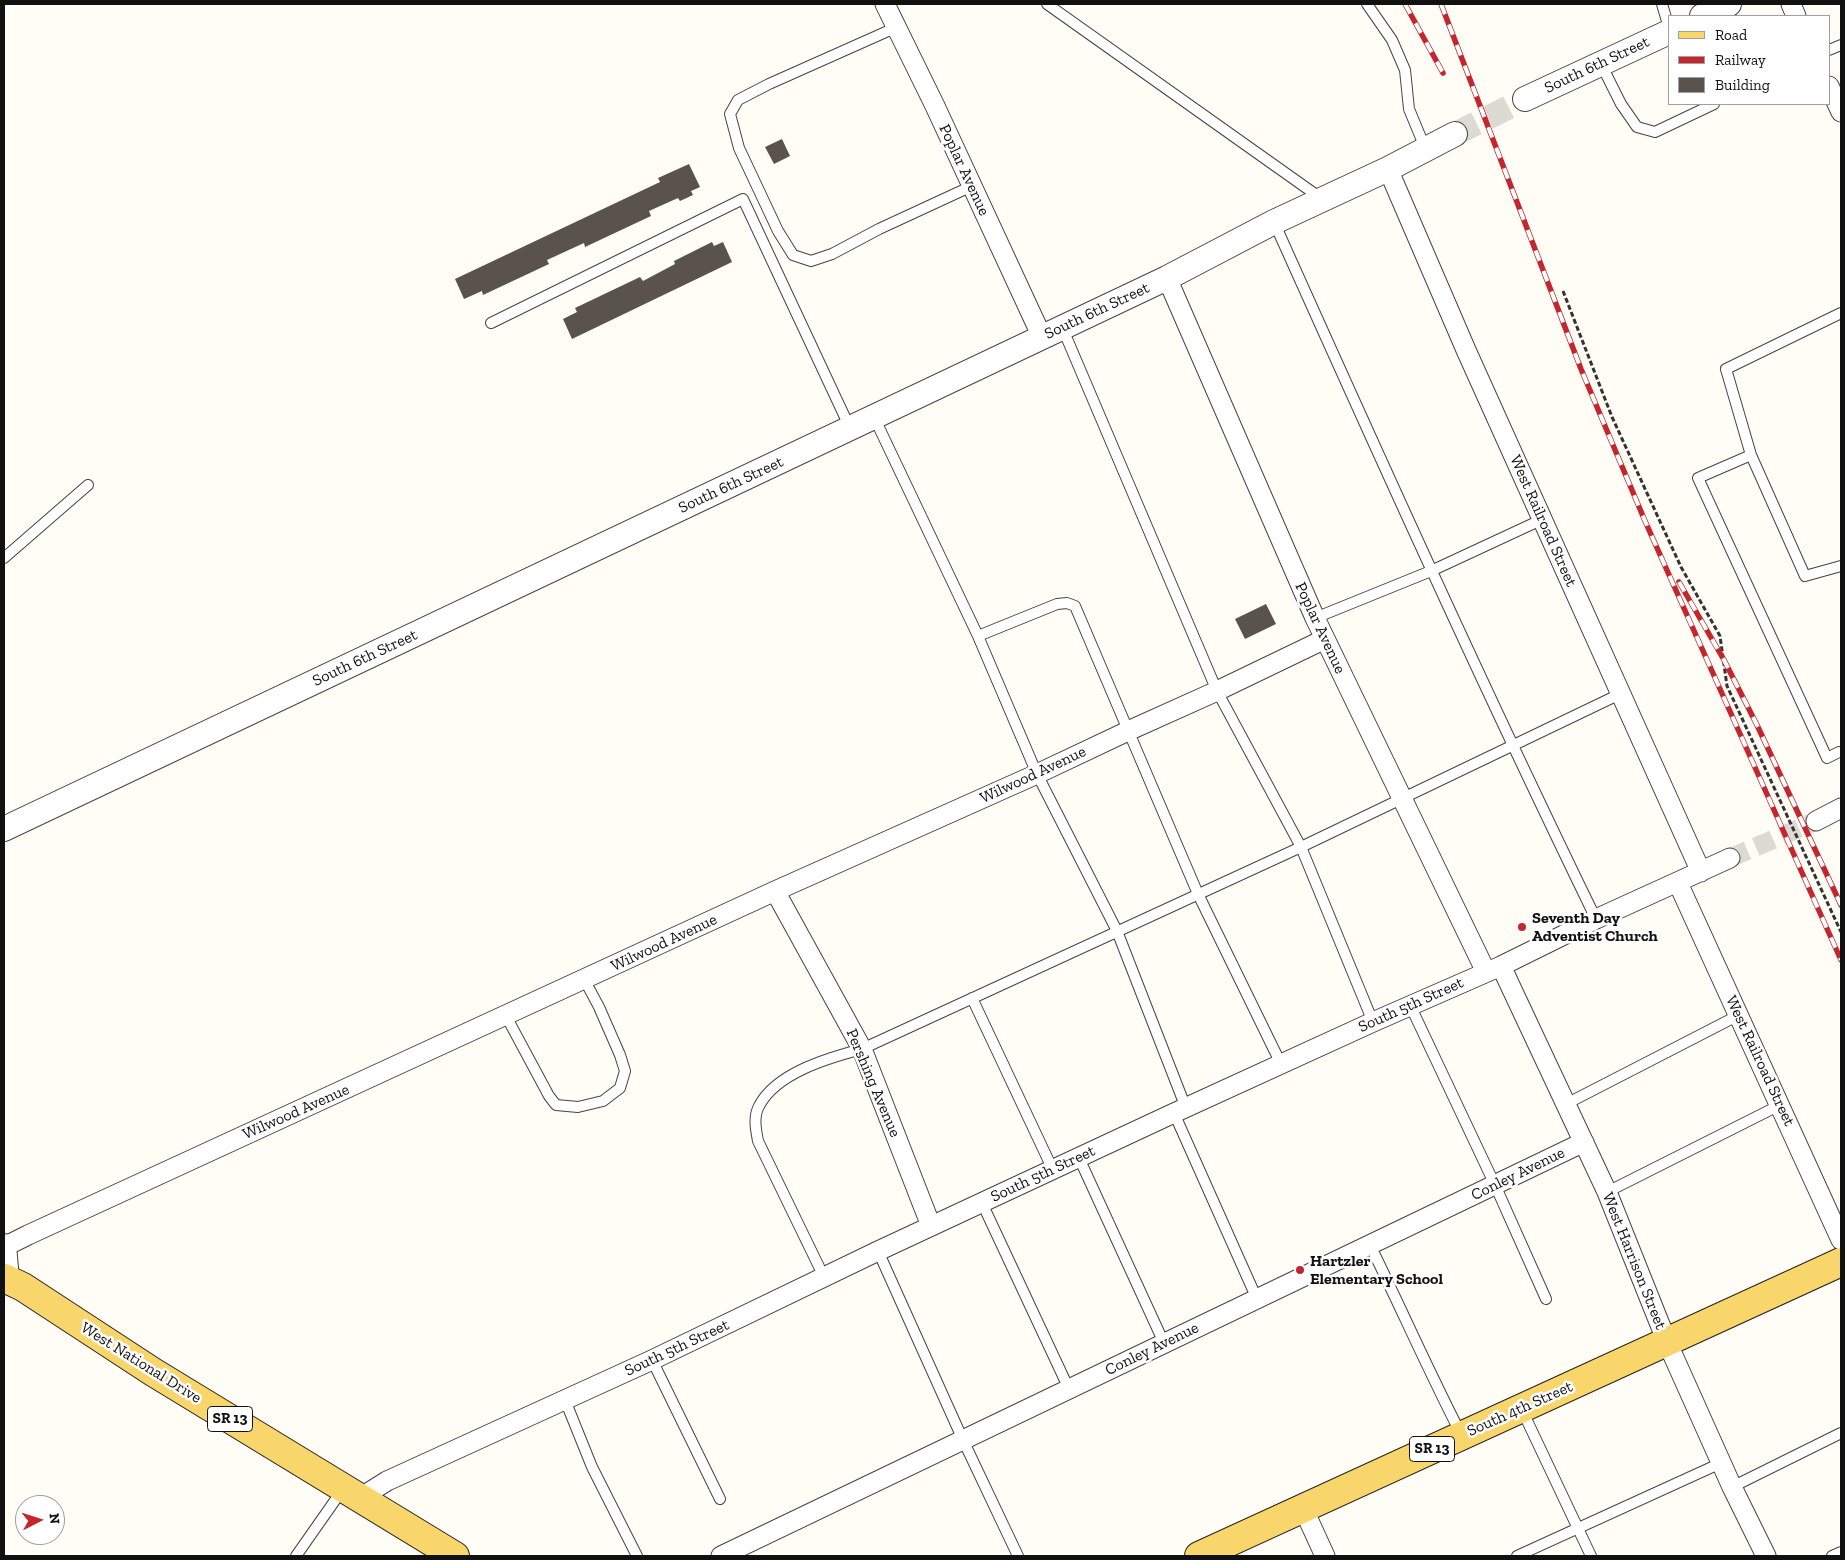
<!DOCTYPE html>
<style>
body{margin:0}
#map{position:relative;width:1845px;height:1560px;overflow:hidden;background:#fffdf5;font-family:"Zilla Slab",serif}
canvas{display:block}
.frame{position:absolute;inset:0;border:5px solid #111;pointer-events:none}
.legend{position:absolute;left:1668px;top:15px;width:162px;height:90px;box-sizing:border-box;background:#fff;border:1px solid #a0a0a0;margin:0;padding:6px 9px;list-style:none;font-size:15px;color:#111}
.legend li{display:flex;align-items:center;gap:10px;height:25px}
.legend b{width:25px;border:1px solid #a0a0a0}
.north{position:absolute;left:15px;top:1495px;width:50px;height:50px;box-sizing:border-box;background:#fff;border:1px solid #a0a0a0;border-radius:50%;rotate:85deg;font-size:14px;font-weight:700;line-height:20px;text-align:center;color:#111}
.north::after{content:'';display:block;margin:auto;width:18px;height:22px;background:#c4262e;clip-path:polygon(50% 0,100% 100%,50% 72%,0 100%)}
</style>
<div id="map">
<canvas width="1845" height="1560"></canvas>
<div class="frame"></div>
<ul class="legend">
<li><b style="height:6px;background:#f9d66b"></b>Road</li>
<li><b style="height:6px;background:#c4262e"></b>Railway</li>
<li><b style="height:14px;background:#5a524d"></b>Building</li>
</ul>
<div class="north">N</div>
</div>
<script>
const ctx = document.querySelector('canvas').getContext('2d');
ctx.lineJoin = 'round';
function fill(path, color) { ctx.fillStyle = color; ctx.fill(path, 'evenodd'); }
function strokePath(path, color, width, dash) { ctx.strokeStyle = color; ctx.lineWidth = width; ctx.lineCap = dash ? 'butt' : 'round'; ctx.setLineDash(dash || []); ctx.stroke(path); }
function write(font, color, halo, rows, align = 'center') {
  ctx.font = font + ' "Zilla Slab",serif'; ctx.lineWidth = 5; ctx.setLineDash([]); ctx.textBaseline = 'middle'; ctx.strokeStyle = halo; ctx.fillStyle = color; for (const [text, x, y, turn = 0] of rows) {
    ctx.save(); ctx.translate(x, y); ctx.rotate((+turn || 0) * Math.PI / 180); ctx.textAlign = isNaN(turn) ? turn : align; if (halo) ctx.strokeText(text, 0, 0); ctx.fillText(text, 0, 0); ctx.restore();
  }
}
fill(new Path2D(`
 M782,139L790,156L774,164L765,147Z
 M689,164L700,187L691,191L693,195L680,201L678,198L649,211L651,216L585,247L584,243L547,260L549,264L483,295L482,291L464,299L455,279L660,182L658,178Z
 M712,242L714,246L723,242L732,262L572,339L563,319L577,312L575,308L640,277L643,281L675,264L674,261Z
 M1266,604L1276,624L1245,639L1235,619Z`), '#5a524d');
strokePath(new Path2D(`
 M1730,858L1816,821`), '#dbdad3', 19, [19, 9]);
strokePath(new Path2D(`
 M1455,134L1525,99`), '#dbdad3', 24, [24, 12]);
const service = new Path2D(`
 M1047,4L1322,199
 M1367,4L1392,40L1405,70L1409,109L1426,150
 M1662,4L1669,28
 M897,27L769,84L738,100L730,114L739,148L778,231L793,255L811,261L832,254L879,229L972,186
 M1829,50L1841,45
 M1601,64L1621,104L1637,127L1655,132L1714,104
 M1274,222C1379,456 1484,689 1596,919
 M491,323L743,199L850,428
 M1062,327L1217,691L1301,847L1373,1022
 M874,417L978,636L1037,774L1117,931L1186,1108
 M1751,455L1726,369L1841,313
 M4,558L88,485
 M1315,618L1431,571L1543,519
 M978,636L1057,604L1067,603L1075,606L1198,894L1281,1064
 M1839,752L1827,758L1698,478L1751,455L1805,576L1841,566
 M972,998L1053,1170
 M1410,1005L1495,1185L1546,1299
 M506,1016L549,1096L556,1105L578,1107L603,1101L620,1088L625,1071L620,1055L599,1007L584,979
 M1566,1104L1739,1015
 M1174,1113L1257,1299
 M1079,1158L1164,1343
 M1607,1192L1780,1105
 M982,1203L1069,1389
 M1370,1245C1401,1308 1429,1372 1461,1434
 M878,1251L963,1440L1018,1556
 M824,1277L758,1141C756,1130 753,1117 759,1106C776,1073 828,1058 862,1049L1301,847L1620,694
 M652,1360L720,1499
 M565,1400L592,1467L637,1556
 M1522,1410L1591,1556
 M1732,1487L1841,1433
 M296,1556L343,1489
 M1517,1556L1721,1463
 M1832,1556L1841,1552`);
const minor = new Path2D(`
 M885,4L935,106L1042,337
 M1791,4L1796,16
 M1829,86L1841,112
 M1388,169L1466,350L1701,872
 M1167,278L1315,618L1486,972
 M1816,821L1841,808
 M1678,883L1841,1240
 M775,891L862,1049L931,1226
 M1501,966L1607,1192L1667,1342L1732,1487L1766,1556
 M4,1247L28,1235L775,891L1037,774L1128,731L1217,691L1325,639
 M360,1498L387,1481L652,1360L878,1251L1174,1113L1373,1022L1501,966L1596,919L1730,858
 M1303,1508L1325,1556
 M721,1556L1584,1142`);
const tertiary = new Path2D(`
 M1702,16L1729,4
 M1525,99L1669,32
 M4,829L1167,278L1274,222L1388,169L1455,134
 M4,1246L7,1279`);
const primary = new Path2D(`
 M4,1278L23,1287L153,1372L455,1556
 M1199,1556L1841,1262`);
strokePath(service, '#444', 12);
strokePath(minor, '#444', 21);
strokePath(tertiary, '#444', 26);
strokePath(primary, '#222', 30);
strokePath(new Path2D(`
 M1563,291L1612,417L1681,567L1720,636L1727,686L1841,932`), '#333', 3, [5, 2.5]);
strokePath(service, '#fff', 10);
strokePath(minor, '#fff', 19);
strokePath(tertiary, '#fff', 24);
strokePath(primary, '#f9d66b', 28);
const rail = new Path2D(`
 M1405,4L1443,73
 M1441,4L1581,369L1645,521L1841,960
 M1679,582L1724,660L1757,725L1841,905`);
strokePath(rail, '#c4262e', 5.5);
strokePath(rail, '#fff', 4, [11]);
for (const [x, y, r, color] of [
 [1522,927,5,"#c4262e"],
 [1300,1270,5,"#c4262e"]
]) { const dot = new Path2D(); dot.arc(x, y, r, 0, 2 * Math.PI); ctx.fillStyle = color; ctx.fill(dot); strokePath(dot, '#fff', 2); }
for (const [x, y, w] of [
 [230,1419,45],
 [1432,1449,45]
]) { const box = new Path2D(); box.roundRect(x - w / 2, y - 12.5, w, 25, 4); ctx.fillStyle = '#fff'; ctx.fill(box); strokePath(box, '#111', 1); }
write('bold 15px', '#111', null, [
 ["SR 13",230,1419],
 ["SR 13",1432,1449]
]);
write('16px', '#111', '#fff', [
 ["South 6th Street",1597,65,-25],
 ["Poplar Avenue",964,170,65],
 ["South 6th Street",1097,311,-25],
 ["South 6th Street",731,485,-25],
 ["West Railroad Street",1543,521,66],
 ["Poplar Avenue",1320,628,65],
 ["South 6th Street",365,658,-25],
 ["Wilwood Avenue",1033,775,-25],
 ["Wilwood Avenue",664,943,-25],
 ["South 5th Street",1411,1005,-24],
 ["West Railroad Street",1760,1061,65],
 ["Pershing Avenue",873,1083,67],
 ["Wilwood Avenue",296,1112,-24],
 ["South 5th Street",1043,1174,-25],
 ["Conley Avenue",1518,1174,-26],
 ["West Harrison Street",1634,1261,68],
 ["South 5th Street",677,1348,-25],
 ["Conley Avenue",1152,1349,-26],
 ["West National Drive",141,1363,32],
 ["South 4th Street",1520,1409,-24]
]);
write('bold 16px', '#111', '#fff', [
 ["Seventh Day",1532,918],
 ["Adventist Church",1532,936],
 ["Hartzler",1310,1261],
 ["Elementary School",1310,1279]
], 'left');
</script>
